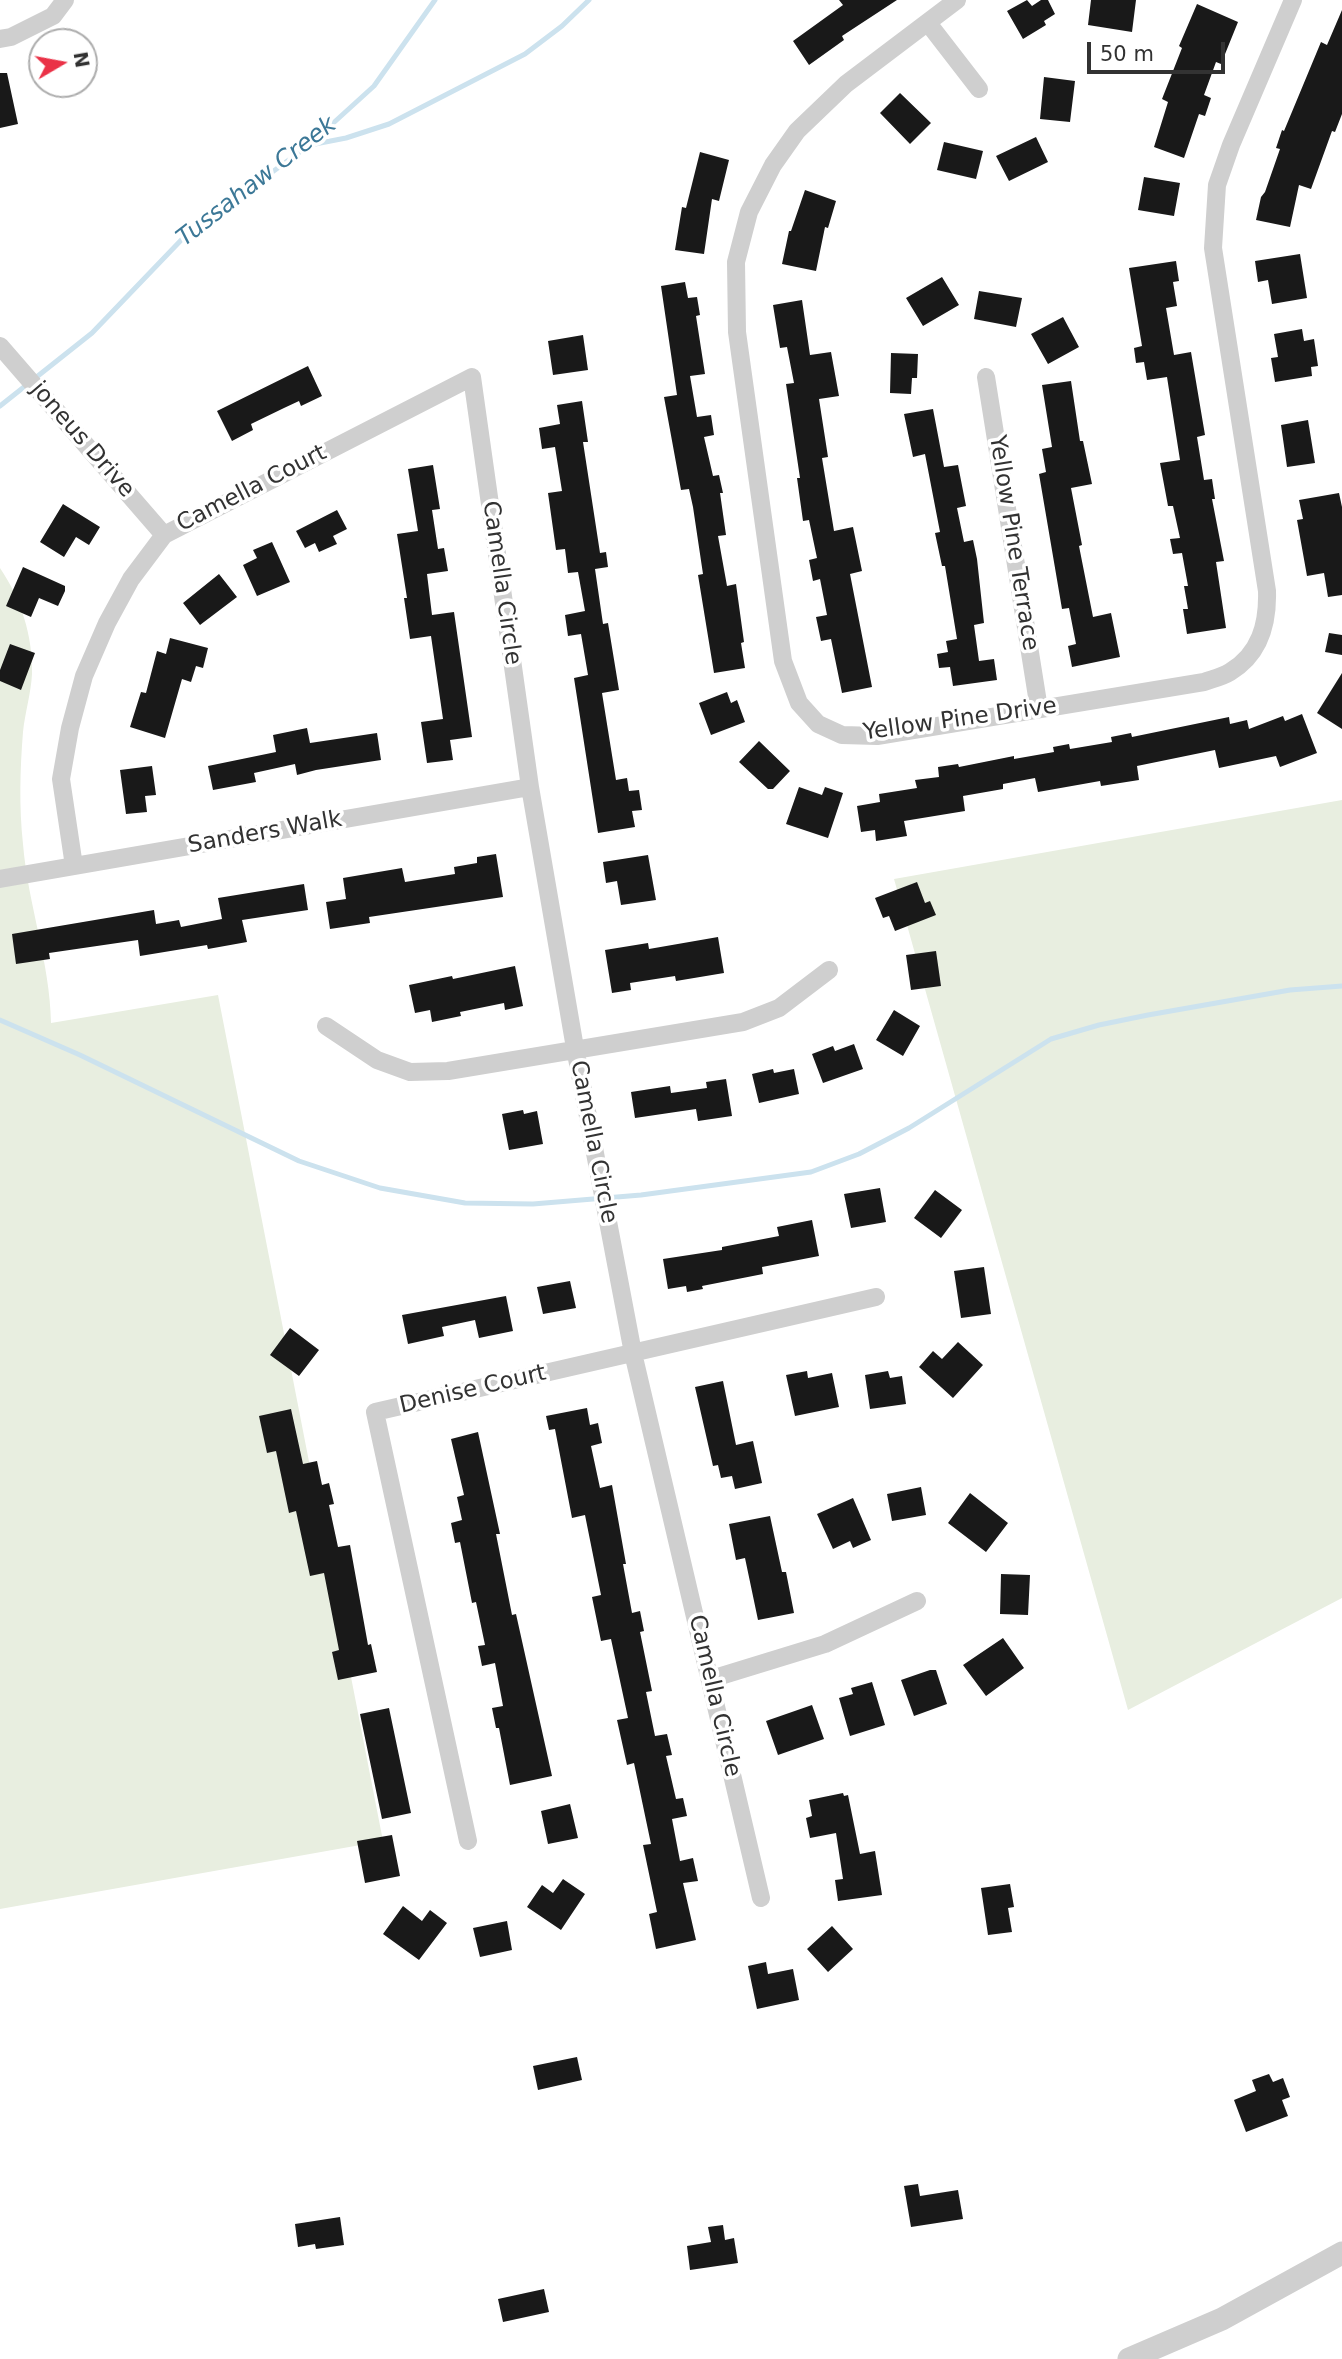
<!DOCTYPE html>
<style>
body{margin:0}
#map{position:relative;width:1342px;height:2359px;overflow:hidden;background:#fff;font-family:"DejaVu Sans",sans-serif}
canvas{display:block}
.north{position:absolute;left:28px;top:28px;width:70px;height:70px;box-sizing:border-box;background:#fff;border:2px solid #adadad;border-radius:50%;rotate:80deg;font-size:19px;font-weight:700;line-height:28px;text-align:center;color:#323232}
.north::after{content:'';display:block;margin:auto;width:24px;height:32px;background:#ea3247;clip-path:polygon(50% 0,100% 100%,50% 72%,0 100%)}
.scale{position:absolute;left:1087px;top:42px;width:138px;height:32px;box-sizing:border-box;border:4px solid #323232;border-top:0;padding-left:9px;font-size:21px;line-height:24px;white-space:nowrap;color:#323232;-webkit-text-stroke:5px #fff;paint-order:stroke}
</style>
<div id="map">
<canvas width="1342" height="2359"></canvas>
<div class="north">N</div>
<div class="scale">50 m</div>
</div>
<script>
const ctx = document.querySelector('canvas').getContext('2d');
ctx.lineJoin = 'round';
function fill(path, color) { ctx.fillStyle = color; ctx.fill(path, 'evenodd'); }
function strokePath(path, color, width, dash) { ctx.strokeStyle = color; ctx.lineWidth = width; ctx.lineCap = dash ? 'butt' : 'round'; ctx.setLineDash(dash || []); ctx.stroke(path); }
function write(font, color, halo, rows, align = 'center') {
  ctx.font = font + ' "DejaVu Sans",sans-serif'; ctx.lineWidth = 7; ctx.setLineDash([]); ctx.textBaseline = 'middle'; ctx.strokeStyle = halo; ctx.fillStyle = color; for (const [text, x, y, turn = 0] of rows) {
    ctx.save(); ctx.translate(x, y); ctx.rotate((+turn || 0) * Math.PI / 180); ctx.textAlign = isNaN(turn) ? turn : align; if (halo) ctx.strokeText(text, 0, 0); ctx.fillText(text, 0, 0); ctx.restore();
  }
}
fill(new Path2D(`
 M0,568C21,599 33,636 32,674C31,693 25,713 23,732C20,769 19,807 23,844C28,905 50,962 51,1023L218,995L383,1841L0,1909Z
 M1342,800V1598L1128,1710L894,879Z`), '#e8eee0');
strokePath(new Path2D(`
 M310,145L346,138L389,124L525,54L562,26L589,0
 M0,406L92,333L187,234L308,146L374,86L435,0
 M0,1020L80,1055L299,1161L380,1188L465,1203L533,1204L641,1195L811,1172L859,1154L909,1128L1051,1039L1099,1025L1148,1015L1290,990L1342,986`), '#cce2ee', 5);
fill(new Path2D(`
 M839,0H897L842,36L844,40L809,65L793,41L843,5Z
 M1027,0L1032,6L1041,0H1048L1055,14L1044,21L1046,25L1023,39L1007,11Z
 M1091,0H1136L1132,32L1088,25Z
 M1197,4L1238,22L1221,64L1216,62L1204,95L1211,98L1205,116L1199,114L1184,158L1154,147L1168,102L1162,99L1182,48L1179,46Z
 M1342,10V114L1335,132L1332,131L1311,189L1299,185L1290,227L1256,220L1261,197L1265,192L1280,149L1276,148L1282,130L1284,131L1321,42L1327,45Z
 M0,73H7L18,124L0,128Z
 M1044,77L1075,81L1070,122L1040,119Z
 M900,93L931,123L910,144L880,113Z
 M1036,137L1048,162L1009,181L996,156Z
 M944,142L983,151L976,179L937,170Z
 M700,152L729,160L719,201L712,199L704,254L675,250L682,207L686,208Z
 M1144,177L1180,183L1174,216L1138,210Z
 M805,190L836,201L828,228L825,227L816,271L782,264L789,231H791Z
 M1300,254L1307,298L1272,304L1268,280L1258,282L1255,261Z
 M1176,261L1179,281L1173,282L1177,306L1166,308L1174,355L1191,352L1205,435L1197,437L1204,480L1212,479L1215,499H1212L1224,561L1216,562L1226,628L1187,634L1183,609H1188L1184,586H1188L1182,553L1173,554L1170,539L1180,538L1173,506H1168L1160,463L1180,460L1167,377L1147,380L1144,362L1136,363L1134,348L1142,346L1129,268Z
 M942,277L959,305L923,326L906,298Z
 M685,282L688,298L697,297L700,315L696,316L705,374L690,376L697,417L711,415L714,435L704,437L713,476L719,475L723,493H720L726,535L718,536L727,586L736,584L744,642L741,643L745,668L714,673L698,575L703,574L693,507L689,489L681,490L664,397L677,395L661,286Z
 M979,291L1022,298L1016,327L974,319Z
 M802,300L810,355L831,352L839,396L819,399L828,457L822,458L834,531L853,527L862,571L850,574L872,687L842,693L831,639L821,641L816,617L827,615L820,579L813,581L809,560L817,558L809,520L803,521L797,478H800L786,384L794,383L787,347L780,348L773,305Z
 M1063,317L1079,347L1048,364L1031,334Z
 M1302,329L1304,341L1314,339L1318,366L1311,367L1312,376L1275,382L1271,358L1278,357L1274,334Z
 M583,335L588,370L553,375L548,341Z
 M891,353L918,354L917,378H912L911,394L890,393Z
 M308,366L322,396L301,406L299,401L284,408L251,424L253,430L232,441L217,411Z
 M1071,381L1080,441H1083L1092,484L1071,488L1082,545L1079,546L1093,617L1111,613L1120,657L1072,667L1068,646L1076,644L1069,608L1062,609L1039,474L1046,472L1042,449L1052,447L1042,385Z
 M582,401L588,442H583L600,553L606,552L608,567L595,569L603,624L608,623L619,690L602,693L616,780L627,778L629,791L639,790L642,810L632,811L635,827L598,833L574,678L588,675L581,634L568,636L565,615L585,611L578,572L568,573L565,549L556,550L548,493L562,491L555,447L542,449L539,428L560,424L557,405Z
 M933,409L944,467L958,465L966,506L957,508L964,542L973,540L977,559L984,623L974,625L979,661L994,659L997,680L953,686L950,667L939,668L937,654L948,652L946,641L957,639L945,566H942L935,533L940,532L925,454L913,457L904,414Z
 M1308,420L1315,463L1287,467L1281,425Z
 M433,465L440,509L432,510L438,549L444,548L448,571L427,574L432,615L454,612L472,737L450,740L453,760L427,763L421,722L443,719L431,636L410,639L404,598H407L397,534L418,531L408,469Z
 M1339,493L1342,507V595L1328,597L1324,573L1307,576L1297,520L1303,519L1299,500Z
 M63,504L100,527L89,545L76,537L64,557L40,542Z
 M337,510L347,529L333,536L337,544L319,552L315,543L305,548L296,531Z
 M272,542L290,582L257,596L243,565L257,558L253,550Z
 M23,567L65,586V591L58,606L39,598L31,617L6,606Z
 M219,574L237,597L200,625L183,603Z
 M1329,633L1342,635V655L1325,652Z
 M170,638L208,648L203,668L196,666L191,682L182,679L165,738L130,727L141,692L146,693L157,651L166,654Z
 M10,644L35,653L21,690L0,681V670Z
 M1342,673V729L1317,713Z
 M727,692L731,703L737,700L745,722L711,735L699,703Z
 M1302,714L1317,753L1280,767L1276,756L1219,768L1215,750L1137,766L1139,780L1101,786L1100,781L1038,792L1035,778L1003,784V789L963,796L965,811L904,821L907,836L876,841L875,830L861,832L857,806L880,802L879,794L917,788L915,780L939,777L938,767L958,764L959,767L1014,756V759L1054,752L1053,747L1069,744L1070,749L1112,742L1111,737L1131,733L1132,737L1229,717L1230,724L1247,720L1249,729L1283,716L1285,721Z
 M307,728L310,743L377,733L381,760L316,770L297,775L295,764L254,773L256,782L213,790L208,766L276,752L273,735Z
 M759,741L790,771L773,789H768L739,762Z
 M152,766L156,795L145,796L147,812L126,814L120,770Z
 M799,787L822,795L825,787L843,793L828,838L786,824Z
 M496,854L503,897L369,917L370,923L330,929L326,902L346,899L343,878L402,868L405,882L455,874L454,867L477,863V857Z
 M648,855L656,900L621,905L617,881L606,883L603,862Z
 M917,882L925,903L930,901L936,915L895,931L889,916L883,918L875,898Z
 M304,884L308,910L242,920L247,942L208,949L207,945L140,956L138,940L49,953L50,959L16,964L12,934L154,910L156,924L179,920L181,927L222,919L218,898Z
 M718,937L724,973L676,981L675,976L630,983L631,990L612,993L605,950L648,943L649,949Z
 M936,951L941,986L911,990L906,955Z
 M515,966L523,1006L505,1010L504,1003L460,1012L461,1016L432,1022L430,1010L415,1013L409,985L452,976L453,979Z
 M894,1010L920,1026L903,1056L876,1040Z
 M854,1044L863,1069L823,1083L812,1054L833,1046L835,1051Z
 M773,1069L774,1073L794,1069L799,1094L759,1103L752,1074Z
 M726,1079L732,1116L698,1121L696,1109L635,1118L631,1092L670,1086L671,1093L707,1088L706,1082Z
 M523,1110L524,1114L537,1111L543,1144L509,1150L502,1114Z
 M880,1188L886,1222L851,1228L844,1194Z
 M935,1190L962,1210L941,1238L914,1218Z
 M812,1220L819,1256L762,1267L763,1274L702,1286L703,1289L687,1292L686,1286L668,1289L663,1259L722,1250V1247L779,1236L777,1227Z
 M984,1267L991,1314L961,1318L954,1271Z
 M570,1281L576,1308L543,1314L537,1287Z
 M506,1296L513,1331L479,1338L475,1320L442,1327L444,1336L408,1344L402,1315Z
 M290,1328L319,1350L299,1376L270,1355Z
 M958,1342L983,1365L953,1398L919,1367L933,1351L942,1359Z
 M807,1371L808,1378L832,1373L839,1407L795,1416L786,1375Z
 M888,1371L890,1378L902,1376L906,1404L870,1409L865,1375Z
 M723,1381L736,1445L753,1441L762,1483L735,1489L732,1476L721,1478L718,1465L713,1466L695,1387Z
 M587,1408L590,1425L598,1423L602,1443L591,1446L600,1488L612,1485L626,1564H623L632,1613L640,1611L644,1631L640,1632L652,1691L646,1692L655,1736L667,1734L672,1755L666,1756L676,1799L683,1798L687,1816L672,1819L680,1861L693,1858L698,1881L683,1883L696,1940L656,1949L649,1914L657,1912L643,1845L651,1844L634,1763L627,1765L617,1720L628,1718L611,1639L601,1641L592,1597L601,1595L585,1515L572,1518L555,1429L549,1430L546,1416Z
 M291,1409L303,1464L317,1461L322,1485L329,1483L334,1504L329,1505L338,1547L350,1545L368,1645L371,1644L377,1672L338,1680L332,1652L339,1650L324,1573L310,1576L296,1511L289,1513L276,1451L267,1453L259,1416Z
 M478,1432L500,1534H496L512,1615L516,1614L552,1776L510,1785L499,1728H496L492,1708L503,1706L495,1663L482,1666L478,1646L485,1645L476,1602L472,1603L460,1542L455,1543L451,1523L462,1520L457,1497L464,1495L451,1439Z
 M921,1487L926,1515L892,1521L887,1494Z
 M970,1493L1008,1523L986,1552L948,1523Z
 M853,1498L871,1540L853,1548L850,1541L833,1549L817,1514Z
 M770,1516L782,1572H786L794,1613L758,1620L745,1558L736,1560L729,1524Z
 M1001,1574L1030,1575L1028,1615L1000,1614Z
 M1003,1638L1024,1668L986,1696L963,1665Z
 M930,1670H936L947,1704L914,1716L901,1680Z
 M872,1682L885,1725L850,1736L839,1698L853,1694L851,1688Z
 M812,1705L824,1739L778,1755L766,1721Z
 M389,1708L411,1813L382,1819L360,1714Z
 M843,1793L844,1796L848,1795L860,1854L875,1851L882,1895L838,1901L835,1880L843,1879L836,1833L810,1838L806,1818L812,1816L809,1800Z
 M570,1804L578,1838L548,1844L541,1811Z
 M392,1835L400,1876L365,1883L357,1841Z
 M563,1879L585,1894L561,1930L527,1907L542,1885L553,1893Z
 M1010,1884L1014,1907L1008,1908L1012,1932L988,1935L981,1888Z
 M403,1906L422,1921L430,1910L447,1923L419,1960L383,1934Z
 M507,1921L512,1950L480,1957L473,1928Z
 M832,1926L853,1949L828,1972L807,1949Z
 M766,1962L768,1974L793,1969L799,2000L757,2009L748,1966Z
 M577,2057L582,2080L538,2090L533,2066Z
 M1269,2074L1273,2082L1283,2078L1290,2097L1282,2100L1288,2116L1246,2132L1234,2100L1256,2091L1252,2080Z
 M918,2184L920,2196L958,2190L963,2219L911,2227L904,2186Z
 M340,2217L344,2245L316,2249L315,2244L298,2247L295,2224Z
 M723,2225L725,2240L734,2238L738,2263L690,2270L687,2246L711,2242L708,2227Z
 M544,2289L549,2312L503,2322L498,2299Z`), '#191919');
strokePath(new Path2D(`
 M957,0L846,84L797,131L773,165L749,212L736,262L737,332L783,661L799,703L818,724L842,735L877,736L1204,682C1212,679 1222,677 1230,672C1260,654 1268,624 1267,591L1213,248L1217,185L1231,145L1293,0
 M928,23L979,89
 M0,39L11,37L53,16L65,0
 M0,346L164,535
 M986,377L1039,709
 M74,866L61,779L70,728L84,676L107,623L131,579L164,535L472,377L530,787L575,1048L633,1353L761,1898
 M0,879L530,787
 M326,1026L377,1060L410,1072L448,1071L743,1022L779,1008L829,970
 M711,1679L825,1644L917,1601
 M468,1841L375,1412L876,1297`), '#cfcfcf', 18);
strokePath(new Path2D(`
 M1129,2359L1222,2319L1342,2253`), '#cfcfcf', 23);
write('23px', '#323232', '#fff', [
 ["joneus Drive",82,440,49],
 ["Camella Court",252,489,-27],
 ["Yellow Pine Terrace",1013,543,81],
 ["Camella Circle",501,583,82],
 ["Yellow Pine Drive",960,720,-8],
 ["Sanders Walk",265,833,-10],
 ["Camella Circle",593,1142,79],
 ["Denise Court",473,1390,-13],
 ["Camella Circle",714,1696,77]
]);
write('italic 24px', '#3c7897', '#fff', [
 ["Tussahaw Creek",257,182,-38]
]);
</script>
